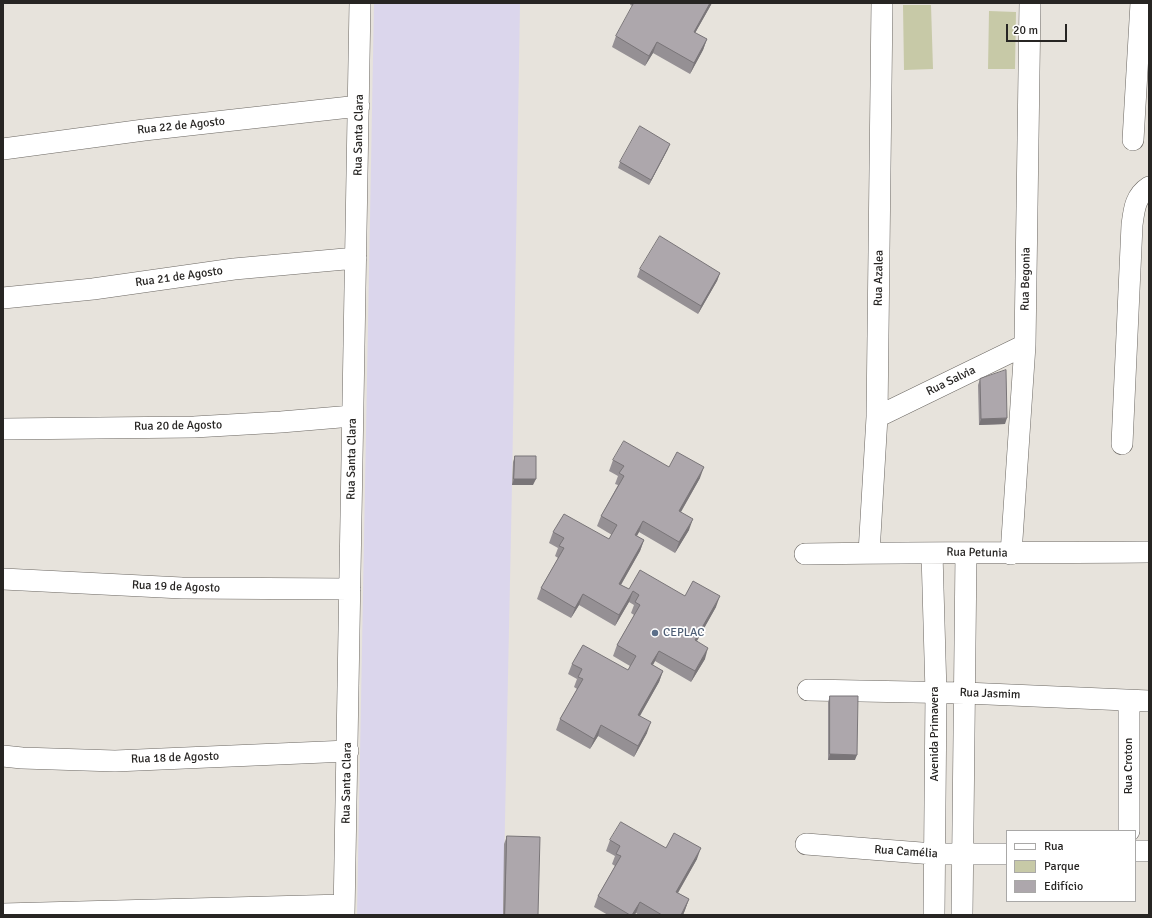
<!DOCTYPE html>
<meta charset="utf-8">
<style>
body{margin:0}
#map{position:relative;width:1152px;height:918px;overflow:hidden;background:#e7e3dc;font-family:Signika,sans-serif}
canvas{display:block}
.frame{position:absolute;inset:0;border:4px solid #272523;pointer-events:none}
.legend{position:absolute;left:1006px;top:830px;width:130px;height:72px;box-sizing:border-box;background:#fff;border:1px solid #a9a8a7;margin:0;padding:5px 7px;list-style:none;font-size:12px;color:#272523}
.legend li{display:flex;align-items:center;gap:8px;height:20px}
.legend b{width:20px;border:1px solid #a9a8a7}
.scale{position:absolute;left:1006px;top:24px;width:61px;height:18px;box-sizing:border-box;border:2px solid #272523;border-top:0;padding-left:5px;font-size:12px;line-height:14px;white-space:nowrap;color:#272523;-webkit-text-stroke:3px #fff;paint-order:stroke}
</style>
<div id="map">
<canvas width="1152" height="918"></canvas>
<div class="frame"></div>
<ul class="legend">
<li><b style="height:5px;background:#fff"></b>Rua</li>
<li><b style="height:11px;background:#c7c9a7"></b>Parque</li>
<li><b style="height:11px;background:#ada7ac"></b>Edifício</li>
</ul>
<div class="scale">20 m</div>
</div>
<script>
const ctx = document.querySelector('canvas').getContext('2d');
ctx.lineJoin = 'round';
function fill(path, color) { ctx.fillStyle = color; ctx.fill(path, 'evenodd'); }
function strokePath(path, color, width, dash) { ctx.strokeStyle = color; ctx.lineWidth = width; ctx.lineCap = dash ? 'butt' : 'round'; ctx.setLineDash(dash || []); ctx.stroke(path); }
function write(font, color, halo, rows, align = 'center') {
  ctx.font = font + ' Signika,sans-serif'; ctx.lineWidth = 3.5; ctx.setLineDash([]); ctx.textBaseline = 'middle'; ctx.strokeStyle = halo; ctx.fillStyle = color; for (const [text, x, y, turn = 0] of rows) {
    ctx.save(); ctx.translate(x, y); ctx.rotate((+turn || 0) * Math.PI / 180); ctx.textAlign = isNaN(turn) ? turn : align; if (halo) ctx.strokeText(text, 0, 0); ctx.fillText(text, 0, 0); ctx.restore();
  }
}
fill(new Path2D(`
 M374,3H520L512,485L503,915H357Z`), '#dbd6ec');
fill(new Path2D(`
 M903,5H931L933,69L904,70Z
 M989,11L1016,12L1015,69H988Z`), '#c7c9a7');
const street = new Path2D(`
 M1133,140L1141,3
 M3,149L144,130L359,106
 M3,298L93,289L234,269L356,258
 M877,417L1025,345
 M3,429L194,427L281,422L352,416
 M1122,444L1132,225C1134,210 1135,196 1149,187
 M869,553L877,417L882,3
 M932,553L936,693L934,915
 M805,554C920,552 1034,553 1149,552
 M1011,554L1025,345L1030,3
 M3,579L182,588L350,589
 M808,690L965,693L1149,701
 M1129,701V831
 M3,756L22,758L115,761L348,751
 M806,844L934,854H1007
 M1135,851H1149
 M3,914L344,905
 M344,915L360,3
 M962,915L966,553`);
strokePath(street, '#6b6762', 22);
strokePath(street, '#fff', 21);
fill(new Path2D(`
 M631,3H712L695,33L707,39L703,50L690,74L653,53L645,66L612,47L616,36L633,6L630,5Z
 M668,149L649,185L618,168L620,162Z
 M640,269L720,273L717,281L698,314L637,277Z
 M980,379L1005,424L979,425L978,385Z
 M515,456L533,485H512L513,462Z
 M613,460L669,467L700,478L681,512L689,530L675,553L639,532L637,536L644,540L640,551L621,585L629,589L685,596L716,607L697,641L705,659L691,682L655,661L653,665L663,671L659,682L640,716L647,733L634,757L598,736L590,749L556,730L560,719L577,689L574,687L577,679L568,674L572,664L628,670L630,666L613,656L617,645L634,615L631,613L634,605L629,602L615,626L579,605L571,618L537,599L541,588L558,558L555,556L558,548L549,543L553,532L609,539L612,535L597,526L601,516L618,485L615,484L618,476L609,471Z
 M830,696L855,760H828V702Z
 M507,836L538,915H503L504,844Z
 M610,840L666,848L697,859L678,893L689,899L685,910L683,915H639L636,913L634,915H608L594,907L598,896L615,866L612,864L615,856L606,851Z`), '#959094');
fill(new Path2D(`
 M710,3H712L690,42L694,32Z
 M707,39L703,50L690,74L694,63Z
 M657,42L653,53L645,66L649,56Z
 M670,144L668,149L649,185L651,180Z
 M720,273L717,281L698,314L701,306Z
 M1007,418L1005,424L979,425L981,419Z
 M704,467L700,478L675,522L679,511Z
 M514,479H536L533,485H512Z
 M693,519L689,530L675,553L679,542Z
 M643,521L639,532L631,545L635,535Z
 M644,540L640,551L615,595L619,584Z
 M633,591L629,602L615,626L619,615Z
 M583,594L579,605L571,618L575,608Z
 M720,596L716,607L691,651L695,640Z
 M708,648L705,659L691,682L695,671Z
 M659,651L655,661L647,675L651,664Z
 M663,671L659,682L634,726L638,715Z
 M651,722L647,733L634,757L638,746Z
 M601,725L598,736L590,749L594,739Z
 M830,754L857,755L855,760H828Z
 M701,848L697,859L672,903L676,892Z
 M689,899L685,910L683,915H681Z
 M640,902L636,913L634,915H632Z`), '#797578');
const building = new Path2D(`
 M634,3H710L694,32L707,39L694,63L657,42L649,56L616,36Z
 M640,126L670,144L651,180L620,162Z
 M660,236L720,273L701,306L640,269Z
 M1006,370L1007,418L981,419L980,379Z
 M624,441L669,467L677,452L704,467L679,511L693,519L679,542L643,521L635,535L644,540L619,584L629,589L640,570L685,596L693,581L720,596L695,640L708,648L695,671L659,651L651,664L663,671L638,715L651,722L638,746L601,725L594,739L560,719L583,679L578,677L582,669L572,664L583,645L628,670L636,656L617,645L640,605L635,602L639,595L633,591L619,615L583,594L575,608L541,588L564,548L559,546L564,538L553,532L564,514L609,539L617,525L601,516L624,476L619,473L624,466L613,460Z
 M515,456H536V479H514Z
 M830,696H858L857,755L830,754Z
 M621,822L666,848L674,833L701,848L676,892L689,899L681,915H662L640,902L632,915H630L598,896L621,856L616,854L620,846L610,840Z
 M507,836L540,837L538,915H505Z`);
fill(building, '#ada7ac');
strokePath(building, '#797578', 1);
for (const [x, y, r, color] of [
 [655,633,4,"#5c6f8a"]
]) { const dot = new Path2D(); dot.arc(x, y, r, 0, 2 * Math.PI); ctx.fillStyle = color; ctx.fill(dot); strokePath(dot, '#fff', 1.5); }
write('12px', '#272523', '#fff', [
 ["Rua 22 de Agosto",181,126,-6],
 ["Rua Santa Clara",359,135,-89],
 ["Rua 21 de Agosto",179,277,-8],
 ["Rua Azalea",879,278,-89],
 ["Rua Begonia",1026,279,-89],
 ["Rua Salvia",951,381,-26],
 ["Rua 20 de Agosto",178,426,-1],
 ["Rua Santa Clara",352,459,-89],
 ["Rua Petunia",977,553,1],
 ["Rua 19 de Agosto",176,587,2],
 ["Rua Jasmim",990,694,2],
 ["Avenida Primavera",935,734,-90],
 ["Rua 18 de Agosto",175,758,-2],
 ["Rua Croton",1129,766,-90],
 ["Rua Santa Clara",347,783,-89],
 ["Rua Camélia",906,852,4]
]);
write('12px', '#4e5e75', '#fff', [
 ["CEPLAC",663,633]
], 'left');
</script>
